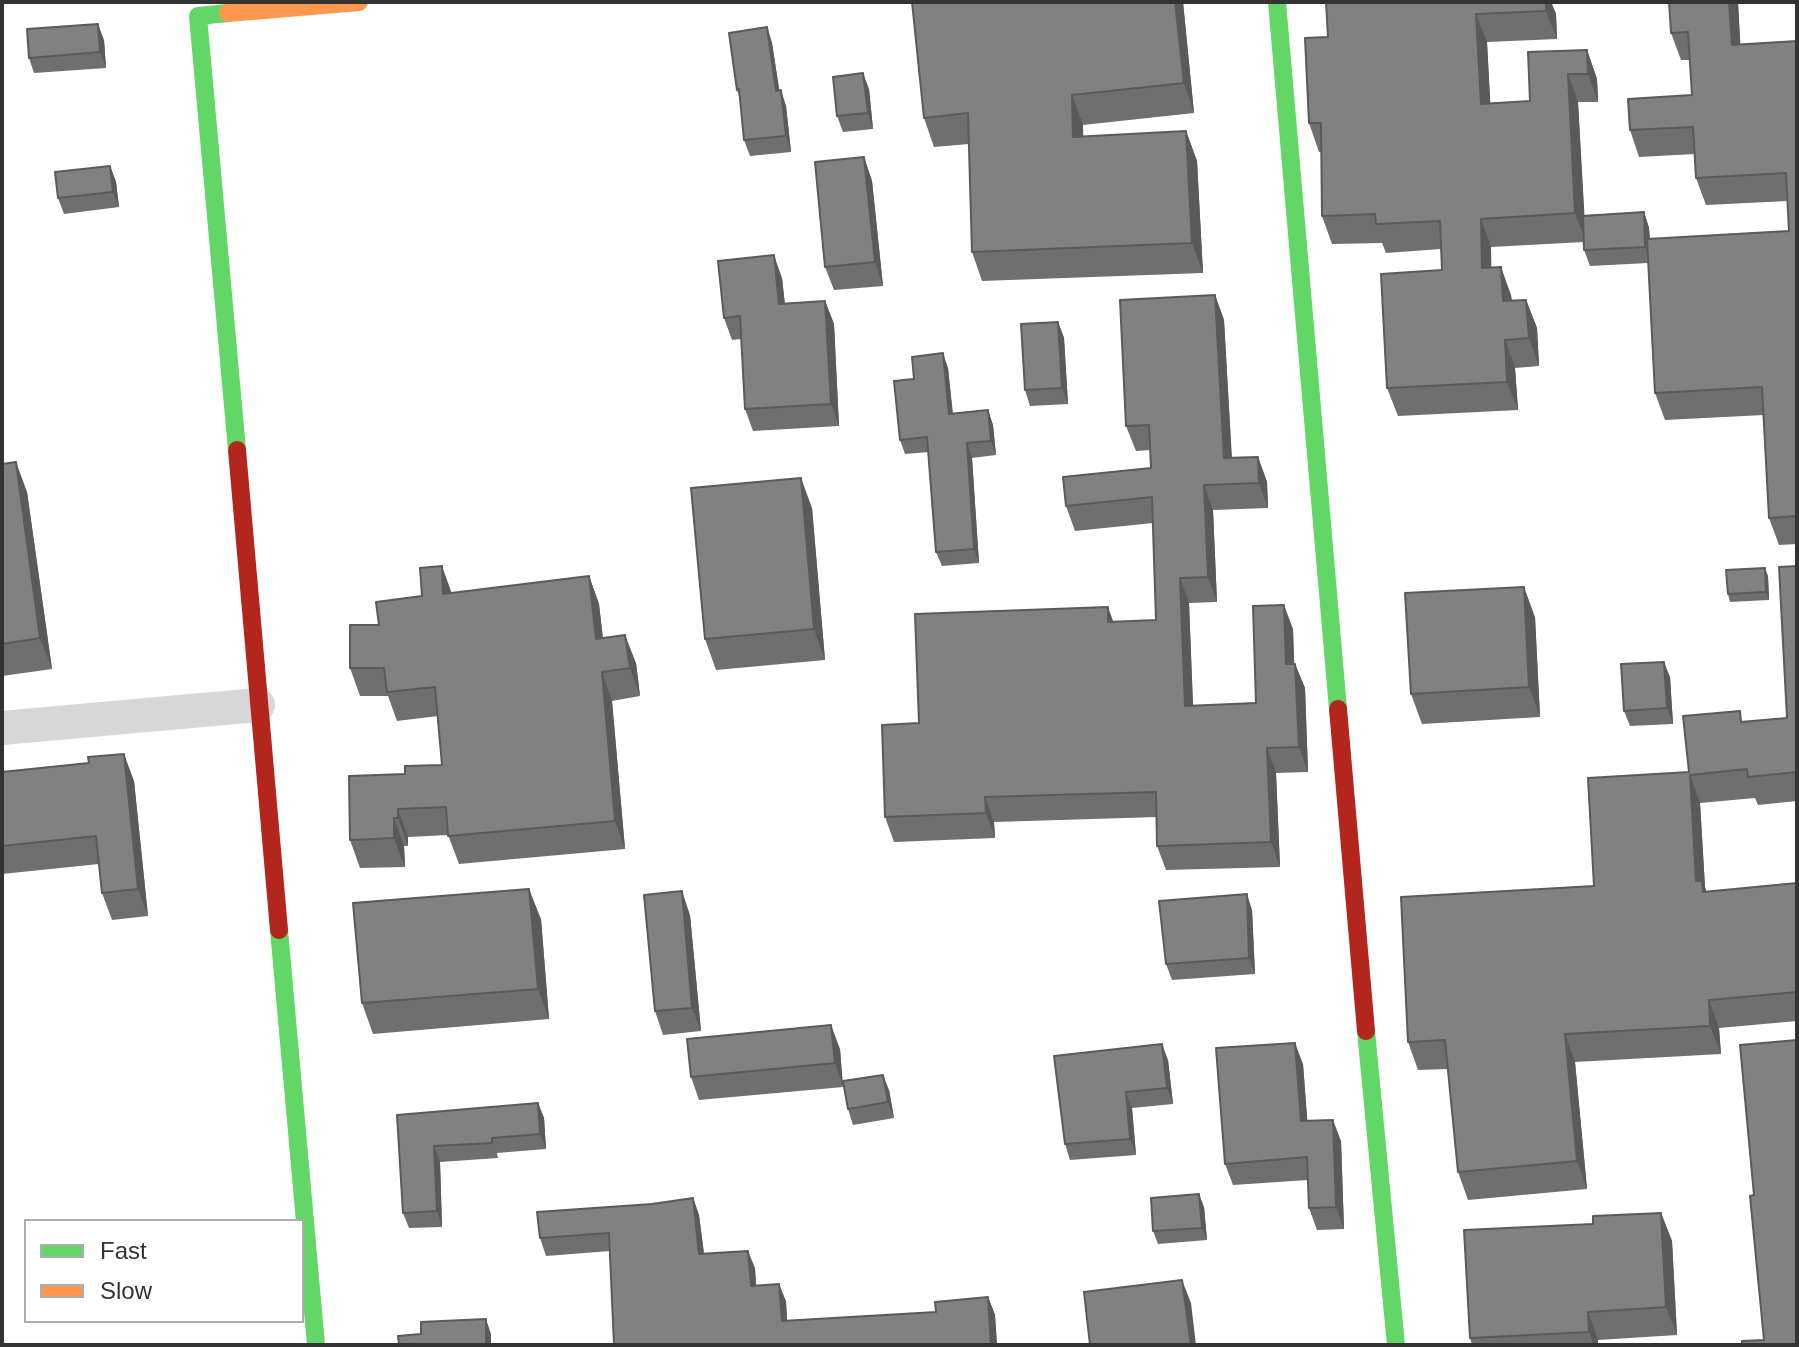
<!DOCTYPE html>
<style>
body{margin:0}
#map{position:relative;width:1799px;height:1347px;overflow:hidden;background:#fff;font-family:Helvetica,sans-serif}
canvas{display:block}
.frame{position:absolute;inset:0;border:4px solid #333;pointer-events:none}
.legend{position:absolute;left:24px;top:1219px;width:280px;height:104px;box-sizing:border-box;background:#fff;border:2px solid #adadad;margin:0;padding:10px 14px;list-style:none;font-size:24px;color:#333}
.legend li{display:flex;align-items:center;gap:16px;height:40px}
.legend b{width:40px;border:2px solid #adadad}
</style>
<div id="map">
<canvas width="1799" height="1347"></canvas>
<div class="frame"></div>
<ul class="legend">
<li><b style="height:10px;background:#63d668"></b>Fast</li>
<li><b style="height:10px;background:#ff974d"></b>Slow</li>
</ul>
</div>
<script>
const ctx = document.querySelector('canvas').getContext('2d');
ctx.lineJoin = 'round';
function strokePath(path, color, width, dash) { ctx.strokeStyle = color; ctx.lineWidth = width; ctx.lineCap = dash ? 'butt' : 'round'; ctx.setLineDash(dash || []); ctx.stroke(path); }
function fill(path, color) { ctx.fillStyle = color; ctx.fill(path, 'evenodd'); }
strokePath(new Path2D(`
 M2,728L258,705`), '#d7d7d7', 34);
strokePath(new Path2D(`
 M1277,2L1338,709
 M228,13L198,16L237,450
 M279,930L316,1345
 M1366,1031L1396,1345`), '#63d668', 18);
strokePath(new Path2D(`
 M228,13L359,2`), '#ff974d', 18);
strokePath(new Path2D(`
 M237,450L279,930
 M1338,709L1366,1031`), '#b3261e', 18);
fill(new Path2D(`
 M1183,2L1194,113L1083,125V137L1186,131L1197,161L1203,273L982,281L972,252L969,144L934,147L924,118Z
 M1326,2H1551L1556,14L1557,39L1487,42L1490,103L1530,101L1587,50L1597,79L1598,102H1578L1584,215L1644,212L1649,228L1650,239L1789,231L1787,201L1706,205L1696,178L1695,154L1639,157L1630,130L1692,95L1690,60H1681L1671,33L1669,2H1738L1740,44L1797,41V544L1779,545L1769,518L1764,415L1665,420L1655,393L1648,263L1590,266L1584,250V242L1491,247V268L1511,295L1512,300H1526L1537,328L1539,366L1515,368L1518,410L1398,416L1387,388L1442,270L1441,249L1386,253L1382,243L1332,244L1322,216V152H1319L1309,123L1328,37Z
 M767,27L772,43L779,90L786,106L791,152L750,156L744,140L740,98L737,90Z
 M104,40L106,68L34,73L29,58Z
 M869,89L873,129L843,132L837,116Z
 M864,157L872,181L883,286L834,290L825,267Z
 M110,166L116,182L119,207L64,214L58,198Z
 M782,278L785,304L825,301L834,324L839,426L753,431L745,409L741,339L732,340L724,318Z
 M1215,295L1224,320L1232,458L1258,457L1267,482L1268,508L1213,510L1217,602L1189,603L1193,706L1256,703L1293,629L1294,664H1295L1305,688L1308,772L1276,773L1280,867L1166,870L1157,846V817L994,822L995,838L894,842L885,817L919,723L1113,622L1156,620L1153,523L1075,531L1066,506L1151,468L1150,450L1136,451L1126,426Z
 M1058,322L1064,338L1068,404L1030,406L1025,390Z
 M948,368L953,414L988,410L993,425L996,455L972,458L979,563L942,566L936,552L929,452L905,454L900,440L914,379Z
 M2,464L27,492L52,669L2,676Z
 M812,508L825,660L716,670L705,639Z
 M1797,566V801L1758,805L1755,798L1700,803L1705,887L1706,892L1797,883V1021L1719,1028L1721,1054L1575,1062L1587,1189L1468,1200L1458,1172L1448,1069L1418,1070L1408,1042L1594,886L1689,772L1744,722L1787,718Z
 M589,576L599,604L603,638L636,663L640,696L612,701L625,849L459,864L448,835L408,837V846H404L405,867L360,868L350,840L405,774L442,765L438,716L397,721L388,696H360L350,668L379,625L451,593Z
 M1768,576L1769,600L1730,602L1728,594Z
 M1535,617L1540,717L1422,724L1411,694Z
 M1670,677L1673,724L1630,726L1624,711Z
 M2,772L134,781L148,916L112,920L102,893L99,864L2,874Z
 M1252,910L1255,974L1172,980L1166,964Z
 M690,915L701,1031L663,1035L655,1011Z
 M541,919L549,1019L373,1034L362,1003Z
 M840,1049L843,1087L699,1100L691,1077Z
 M1054,1056L1168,1060L1173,1104L1132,1108L1136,1155L1070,1160L1065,1144Z
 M1303,1064L1307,1120L1341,1141L1344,1229L1317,1230L1309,1208L1308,1180L1233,1185L1225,1164Z
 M889,1090L894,1118L853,1125L848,1109Z
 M538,1103L544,1118L546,1149L497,1153L498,1158L440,1162L442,1227L409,1228L403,1213L397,1115Z
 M693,1198L699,1215L704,1253L755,1268L756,1285L786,1301L787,1321L936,1312L988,1297L995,1315L997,1345H614L610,1251L546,1256L540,1238Z
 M1204,1207L1207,1240L1158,1244L1153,1231Z
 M1661,1213L1672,1241L1677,1335L1598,1340V1345H1472L1470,1338L1593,1224Z`), '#6f6f6f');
fill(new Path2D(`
 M1175,2H1183L1194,113L1184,83Z
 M1546,2H1551L1556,14L1557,39L1546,11Z
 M1729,2H1738L1742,72L1732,45Z
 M1476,14L1487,42L1492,132L1481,104Z
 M98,24L104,40L106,68L100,52Z
 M767,27L772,43L782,107L776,91Z
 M1587,50L1597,79L1598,102L1588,74Z
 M863,73L869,89L873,129L868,113Z
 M1568,74L1578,102L1586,242L1575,213Z
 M781,90L786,106L791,152L786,136Z
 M1072,95L1083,125L1084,167L1073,137Z
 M1186,131L1197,161L1203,273L1192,243Z
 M864,157L872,181L883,286L875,262Z
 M110,166L116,182L119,207L113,192Z
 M1644,212L1649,228L1651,263L1645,247Z
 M1481,219L1491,247L1492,296L1482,268Z
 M774,255L782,278L787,326L779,304Z
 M1501,267L1511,295L1513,329L1503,301Z
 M1215,295L1224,320L1233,483L1224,458Z
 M1526,300L1537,328L1539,366L1529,338Z
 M825,301L834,324L839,426L831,404Z
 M1058,322L1064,338L1068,404L1062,388Z
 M1505,340L1515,368L1518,410L1507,382Z
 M943,353L948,368L954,428L949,414Z
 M988,410L993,425L996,455L991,441Z
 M967,443L972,458L979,563L974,549Z
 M1258,457L1267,482L1268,508L1259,483Z
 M16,462L27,492L52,669L40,638Z
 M801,478L812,508L825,660L814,629Z
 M1204,485L1213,510L1217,602L1208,577Z
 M442,566L452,594H443Z
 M1765,568L1768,576L1769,600L1766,592Z
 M589,576L599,604L606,668L596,639Z
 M1180,578L1189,603L1194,731L1185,706Z
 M1524,587L1535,617L1540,717L1529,687Z
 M1284,605L1293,629L1295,689L1286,664Z
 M1108,607L1117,632L1108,622Z
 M625,635L636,663L640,696L630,668Z
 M1664,662L1670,677L1673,724L1667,708Z
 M1295,664L1305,688L1308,772L1299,747Z
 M602,672L612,701L625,849L615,821Z
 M1267,748L1276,773L1280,867L1271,842Z
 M124,754L134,781L148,916L138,889Z
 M1690,775L1700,803L1705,887L1712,908L1696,881Z
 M985,797L994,822L995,838L986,813Z
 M398,809L408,837V846L398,818Z
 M394,818L404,846L405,867L394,838Z
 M529,889L541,919L549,1019L538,989Z
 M682,891L690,915L701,1031L692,1008Z
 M1247,894L1252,910L1255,974L1249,958Z
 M1709,1000L1719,1028L1721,1054L1710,1026Z
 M831,1025L840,1049L843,1087L835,1063Z
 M1565,1034L1575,1062L1587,1189L1577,1161Z
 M1295,1043L1303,1064L1309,1142L1301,1121Z
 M1162,1044L1168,1060L1173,1104L1167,1088Z
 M883,1075L889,1090L894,1118L888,1102Z
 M1126,1092L1132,1108L1136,1155L1130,1139Z
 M538,1103L544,1118L546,1149L540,1134Z
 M1333,1120L1341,1141L1344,1229L1336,1207Z
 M434,1146L440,1162L442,1227L437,1211Z
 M1199,1194L1204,1207L1207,1240L1202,1228Z
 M693,1198L699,1215L706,1271L699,1254Z
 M1661,1213L1672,1241L1677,1335L1666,1307Z
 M748,1251L755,1268L757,1303L751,1286Z
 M1182,1280L1191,1303L1196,1345H1191Z
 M779,1284L786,1301L788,1338L782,1321Z
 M988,1297L995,1315L997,1345H991Z
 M1588,1312L1598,1340V1345H1594L1589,1332Z
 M486,1319L491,1334V1345H486Z`), '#5a5a5a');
const building = new Path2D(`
 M912,2H1175L1184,83L1072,95L1073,137L1186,131L1192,243L972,252L968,113L924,118Z
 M1326,2H1546V11L1476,14L1481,104L1530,101L1528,52L1587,50L1588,74H1568L1575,213L1481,219L1482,268L1501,267L1503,301L1526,300L1529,338L1505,340L1507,382L1387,388L1381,274L1442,270L1440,221L1376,224L1375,214L1322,216L1321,123H1309L1305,38L1328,37Z
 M1669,2H1729L1732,45L1797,41V516L1769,518L1762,387L1655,393L1647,239L1789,231L1786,173L1696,178L1693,127L1630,130L1628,99L1692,95L1688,32L1671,33Z
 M98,24L100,52L29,58L27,29Z
 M767,27L776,91L781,90L786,136L744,140L739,89L737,90L729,33Z
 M863,73L868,113L837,116L833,77Z
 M864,157L875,262L825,267L815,162Z
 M110,166L113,192L58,198L55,172Z
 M1644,212L1645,247L1584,250L1583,216Z
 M774,255L779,304L825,301L831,404L745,409L740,316L724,318L718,261Z
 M1215,295L1224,458L1258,457L1259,483L1204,485L1208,577L1180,578L1185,706L1256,703L1253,606L1284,605L1286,664H1295L1299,747L1267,748L1271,842L1157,846L1156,792L985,797L986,813L885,817L882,725L919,723L915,614L1108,607V622L1156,620L1152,497L1066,506L1063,477L1151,468L1149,425L1126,426L1120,300Z
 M1058,322L1062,388L1025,390L1021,324Z
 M943,353L949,414L988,410L991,441L967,443L974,549L936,552L927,437L900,440L894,381L914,379L912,357Z
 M16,462L40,638L2,644V464Z
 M801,478L814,629L705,639L691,488Z
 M442,566L443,594L589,576L596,639L625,635L630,668L602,672L615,821L448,836L446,807L398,809V818H394V838L350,840L349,776L405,774V766L442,765L435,687L387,692L384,668H350V625H379L376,602L422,596L420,568Z
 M1797,566V772L1748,777L1747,769L1690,775L1696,881H1702L1703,892L1797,883V992L1709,1000L1710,1026L1565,1034L1577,1161L1458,1172L1445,1040L1408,1042L1401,897L1594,886L1588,778L1689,772L1683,716L1740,711L1741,722L1787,718L1779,567Z
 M1765,568L1766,592L1728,594L1726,570Z
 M1524,587L1529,687L1411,694L1405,593Z
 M1664,662L1667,708L1624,711L1621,664Z
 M124,754L138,889L102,893L96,836L2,846V772L89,763L88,757Z
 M529,889L538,989L362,1003L353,903Z
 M682,891L692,1008L655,1011L644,895Z
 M1247,894L1249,958L1166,964L1159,901Z
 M831,1025L835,1063L691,1077L687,1039Z
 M1797,1040V1345H1742V1341L1764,1340L1750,1196L1754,1195L1740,1045Z
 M1295,1043L1301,1121L1333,1120L1336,1207L1309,1208L1307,1157L1225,1164L1216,1048Z
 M1162,1044L1167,1088L1126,1092L1130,1139L1065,1144L1054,1056Z
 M883,1075L888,1102L848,1109L843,1081Z
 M538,1103L540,1134L492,1138V1143L434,1146L437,1211L403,1213L397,1115Z
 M1199,1194L1202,1228L1153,1231L1151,1198Z
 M693,1198L699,1254L748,1251L751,1286L779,1284L782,1321L936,1312L935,1302L988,1297L991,1345H614L609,1233L540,1238L537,1212L652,1204Z
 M1661,1213L1666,1307L1588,1312L1589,1332L1470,1338L1464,1230L1593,1224V1216Z
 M1182,1280L1191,1345H1090L1084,1292Z
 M486,1319V1345H399L398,1336L421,1334V1322Z`);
fill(building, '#818181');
strokePath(building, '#5a5a5a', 2);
</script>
